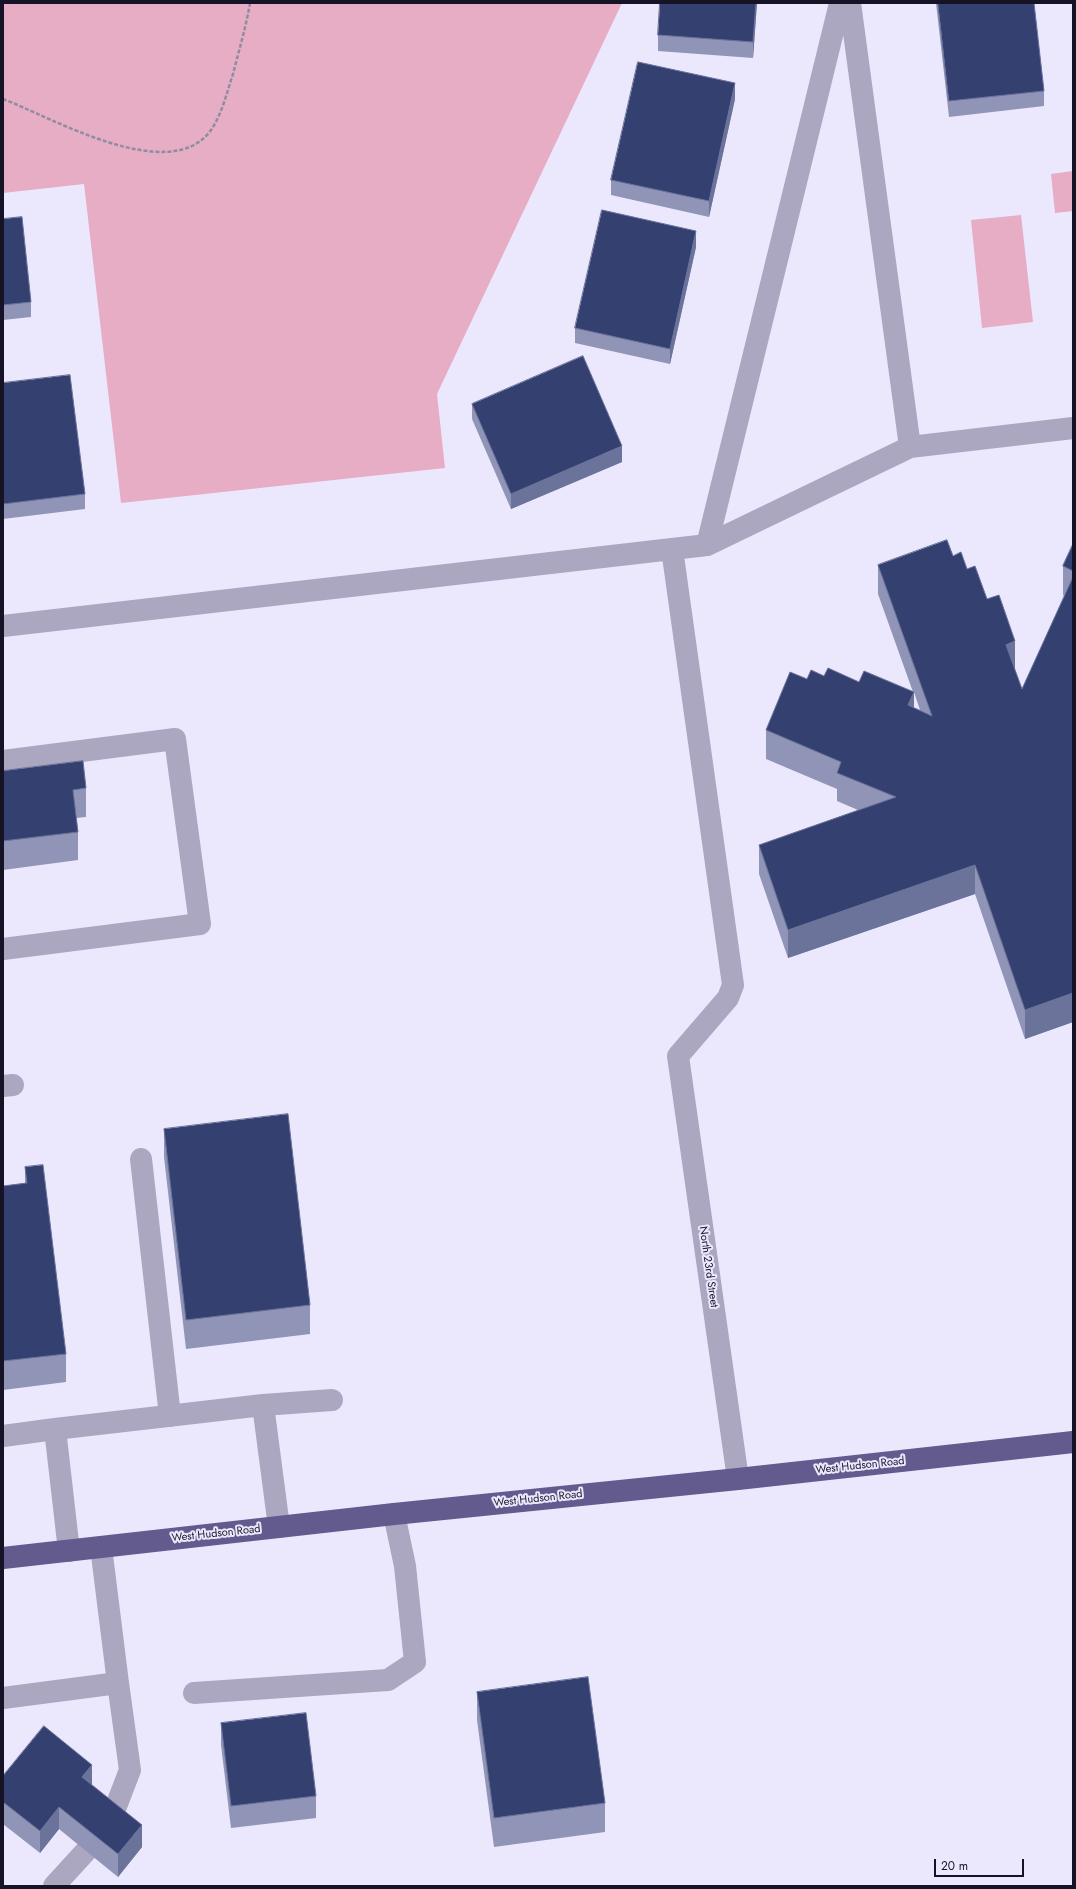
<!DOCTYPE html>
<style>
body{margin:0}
#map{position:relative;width:1076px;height:1889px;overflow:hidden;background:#ebe8fe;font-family:Jost,sans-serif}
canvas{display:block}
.frame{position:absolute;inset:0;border:4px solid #161326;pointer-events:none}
.scale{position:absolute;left:934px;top:1859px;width:90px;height:18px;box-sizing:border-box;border:2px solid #161326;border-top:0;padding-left:5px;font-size:12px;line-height:14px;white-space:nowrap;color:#161326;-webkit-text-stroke:3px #ebe8fe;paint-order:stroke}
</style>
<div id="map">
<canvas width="1076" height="1889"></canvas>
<div class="frame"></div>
<div class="scale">20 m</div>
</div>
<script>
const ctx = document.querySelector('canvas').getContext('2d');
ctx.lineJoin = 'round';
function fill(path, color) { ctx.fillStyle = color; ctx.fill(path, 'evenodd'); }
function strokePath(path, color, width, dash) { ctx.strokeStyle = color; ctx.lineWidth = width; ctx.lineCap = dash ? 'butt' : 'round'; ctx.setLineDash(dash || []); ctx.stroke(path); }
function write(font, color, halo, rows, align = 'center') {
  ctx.font = font + ' Jost,sans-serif'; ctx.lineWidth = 4; ctx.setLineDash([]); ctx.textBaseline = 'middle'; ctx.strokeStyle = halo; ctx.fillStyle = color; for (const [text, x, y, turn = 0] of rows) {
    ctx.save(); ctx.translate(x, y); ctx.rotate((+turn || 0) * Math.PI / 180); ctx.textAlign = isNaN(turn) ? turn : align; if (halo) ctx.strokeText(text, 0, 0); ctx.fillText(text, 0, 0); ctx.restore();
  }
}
fill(new Path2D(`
 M3,3H622L437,394L445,468L121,503L84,184L3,193Z
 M1073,171V211L1055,213L1051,174Z
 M1021,215L1033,322L982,328L971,220Z`), '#e6adc5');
strokePath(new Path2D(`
 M3,99C51,117 170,187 211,130C222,114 227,92 233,74C239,50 246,27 250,3`), '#908da1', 2.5, [4, 2]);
strokePath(new Path2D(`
 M850,3L910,447
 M707,545L840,3
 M672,549L733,985L728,998L678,1056L738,1479
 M3,626L707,545L910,447L1073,428
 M3,761L175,739L200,924L3,949
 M3,1086L13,1085
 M141,1159L170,1416
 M55,1429L263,1405
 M3,1436L55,1429L69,1551
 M279,1527L263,1405L332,1400
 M194,1693L388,1680L415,1662L405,1566L394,1514
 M3,1698L118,1683L101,1547
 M110,1822L130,1770L118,1683
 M54,1886L86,1851`), '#aba7c1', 22);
strokePath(new Path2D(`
 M3,1558L394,1514L738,1479L1073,1442`), '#635a8e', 22);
fill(new Path2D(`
 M757,3L753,58L658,51V35Z
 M936,3H1034L1044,91V106L949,117Z
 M735,99L709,217L611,195V180Z
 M3,219L31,302V317L3,320Z
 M696,247L670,364L575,343V328Z
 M3,383L85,494V509L3,519Z
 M472,404L622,462L511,509L472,419Z
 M1073,544V1022L1025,1039L975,894L788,958L759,874V845L858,810L837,801V789L766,759V730L807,679L824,676L913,692L878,594V565L953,556L967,569L987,599L1015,670L1022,689L1064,596L1063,595V566ZM914,692L920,710L914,708Z
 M3,771L86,788V817L76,818L78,832V860L3,870Z
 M164,1129L310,1305V1334L186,1349L164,1157Z
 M25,1167L66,1354V1382L3,1390V1186L25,1183Z
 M477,1692L605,1803V1832L494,1847L477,1720Z
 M221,1723L316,1796V1818L231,1828L221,1745Z
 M3,1776L92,1785L142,1847L118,1877L59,1829L40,1853L3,1824Z`), '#9094b7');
fill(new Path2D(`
 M756,3H757L753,58V42Z
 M735,83V99L709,217V201Z
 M696,231V247L670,364V349Z
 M622,446V462L511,509V494Z
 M1015,641V670L1006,673V645Z
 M914,692V720L908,705Z
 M975,865V894L788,958V930Z
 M1073,993V1022L1025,1039V1010Z
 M92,1765V1788L82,1777Z
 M59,1807V1829L40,1853V1831Z
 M142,1825V1847L118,1877V1854Z`), '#6b739b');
const building = new Path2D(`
 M660,3H756L753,42L658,35Z
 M938,3H1034L1044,91L949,101Z
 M638,62L735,83L709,201L611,180Z
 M602,210L696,231L670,349L575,328Z
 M22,217L31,302L3,305V219Z
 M583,356L622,446L511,494L472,404Z
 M70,375L85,494L3,504V383Z
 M947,540L953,556L961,552L967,569L975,566L987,599L999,595L1015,641L1006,645L1022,689L1073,577V993L1025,1010L975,865L788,930L759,845L896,797L837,773L841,762L766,730L790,672L807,679L811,670L824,676L828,668L859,682L864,671L914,692L908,705L932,716L878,565Z
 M1073,544V571L1063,566Z
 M83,761L86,788L73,790L78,832L3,841V771Z
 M288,1114L310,1305L186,1320L164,1129Z
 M43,1165L66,1354L3,1361V1186L27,1183L25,1167Z
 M588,1677L605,1803L494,1818L477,1692Z
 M306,1713L316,1796L231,1806L221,1723Z
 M44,1726L92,1765L82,1777L142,1825L118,1854L59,1807L40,1831L3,1802V1776Z`);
fill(building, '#344170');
strokePath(building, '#6b739b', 1);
write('11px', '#161326', '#ebe8fe', [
 ["North 23rd Street",708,1267,82],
 ["West Hudson Road",860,1466,-6],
 ["West Hudson Road",538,1499,-6],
 ["West Hudson Road",216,1534,-6]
]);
</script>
